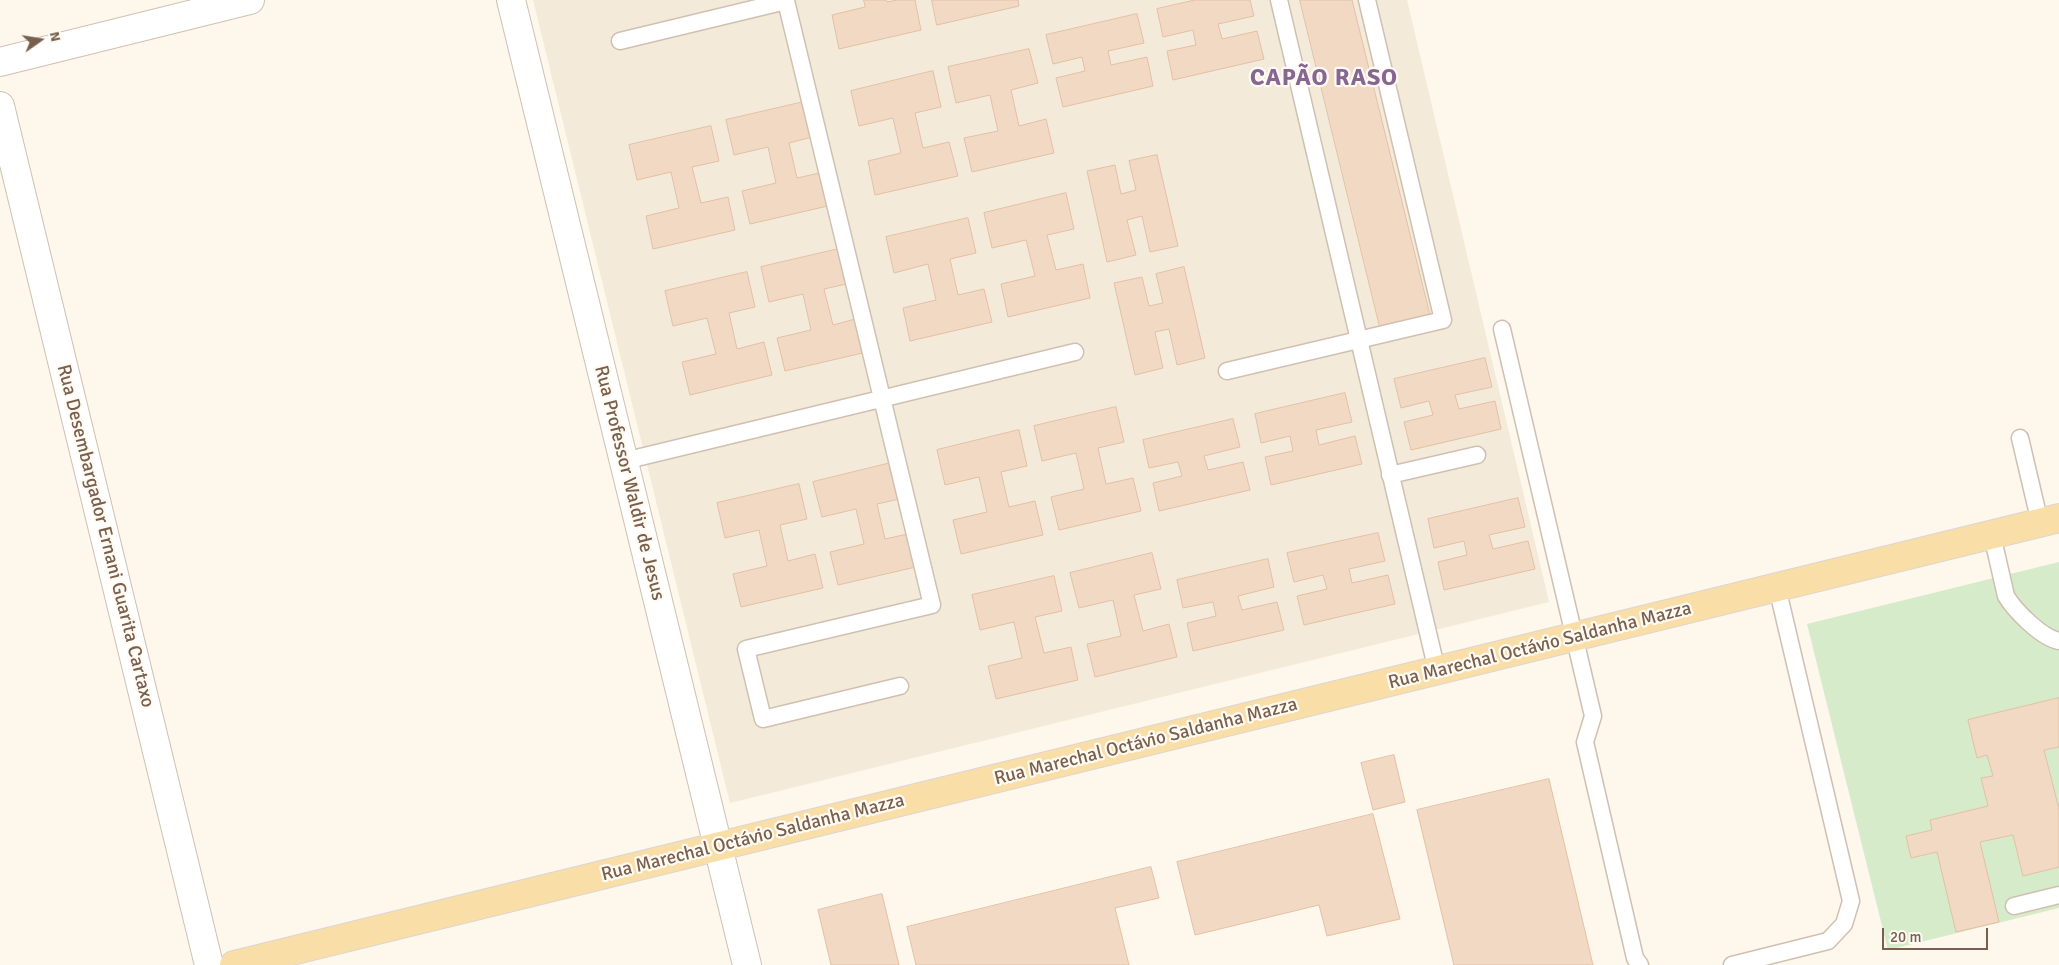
<!DOCTYPE html>
<meta charset="utf-8">
<style>
body{margin:0}
#map{position:relative;width:2059px;height:965px;overflow:hidden;background:#fdf7ec;font-family:Signika,sans-serif}
canvas{display:block}
.north{position:absolute;left:15px;top:15px;width:50px;height:50px;-webkit-text-stroke:4px #fffbf3;paint-order:stroke;rotate:77deg;font-size:14px;font-weight:700;line-height:20px;text-align:center;color:#795f4e}
.north::after{content:'';display:block;margin:auto;width:18px;height:22px;background:#795f4e;clip-path:polygon(50% 0,100% 100%,50% 72%,0 100%)}
.scale{position:absolute;left:1882px;top:928px;width:106px;height:22px;box-sizing:border-box;border:2px solid #795f4e;border-top:0;padding-left:6px;font-size:15px;line-height:18px;white-space:nowrap;color:#795f4e;-webkit-text-stroke:4px #fffbf3;paint-order:stroke}
</style>
<div id="map">
<canvas width="2059" height="965"></canvas>
<div class="north">N</div>
<div class="scale">20 m</div>
</div>
<script>
const ctx = document.querySelector('canvas').getContext('2d');
ctx.lineJoin = 'round';
function fill(path, color) { ctx.fillStyle = color; ctx.fill(path, 'evenodd'); }
function strokePath(path, color, width, dash) { ctx.strokeStyle = color; ctx.lineWidth = width; ctx.lineCap = dash ? 'butt' : 'round'; ctx.setLineDash(dash || []); ctx.stroke(path); }
function write(font, color, halo, rows, align = 'center') {
  ctx.font = font + ' Signika,sans-serif'; ctx.lineWidth = 4.5; ctx.setLineDash([]); ctx.textBaseline = 'middle'; ctx.strokeStyle = halo; ctx.fillStyle = color; for (const [text, x, y, turn = 0] of rows) {
    ctx.save(); ctx.translate(x, y); ctx.rotate((+turn || 0) * Math.PI / 180); ctx.textAlign = isNaN(turn) ? turn : align; if (halo) ctx.strokeText(text, 0, 0); ctx.fillText(text, 0, 0); ctx.restore();
  }
}
fill(new Path2D(`
 M533,0H1407L1549,602L730,803Z`), '#f4eada');
fill(new Path2D(`
 M2059,562V908L1888,950L1807,624Z`), '#d6ebca');
const building = new Path2D(`
 M864,0H886L887,2L897,0H915L921,30L839,49L832,15L865,7Z
 M932,0H1018L1019,6L937,25Z
 M1195,0H1250L1254,16L1218,24L1222,39L1257,31L1264,59L1173,80L1167,51L1196,45L1193,30L1163,37L1157,9Z
 M1300,0H1352L1431,319L1381,331Z
 M1137,14L1144,43L1108,51L1111,65L1147,57L1153,86L1063,107L1056,78L1085,71L1082,57L1053,64L1046,35Z
 M1029,49L1038,83L1011,90L1019,126L1046,119L1054,153L972,172L964,138L998,131L990,95L956,103L948,67Z
 M933,71L941,107L915,113L923,148L949,142L958,176L875,195L868,161L901,153L893,118L859,126L851,91Z
 M808,101L816,136L789,143L797,178L824,172L832,205L750,224L742,191L776,183L768,147L734,155L726,120Z
 M711,126L719,161L692,167L701,203L728,197L735,230L653,249L646,216L679,208L671,172L637,180L629,145Z
 M1157,155L1178,246L1150,252L1142,216L1127,220L1136,255L1107,262L1087,171L1115,165L1121,194L1136,190L1129,161Z
 M1066,193L1074,229L1047,235L1056,270L1083,264L1090,298L1008,317L1001,284L1035,276L1026,240L992,248L984,213Z
 M968,218L976,253L950,259L958,295L984,289L992,322L910,341L903,308L936,300L928,264L894,273L886,237Z
 M843,248L851,283L824,289L833,325L859,318L867,352L785,371L777,338L811,330L803,294L769,302L761,267Z
 M1184,267L1205,358L1177,365L1169,329L1155,332L1163,368L1135,375L1114,283L1142,277L1149,306L1163,303L1156,274Z
 M747,272L755,307L729,313L737,349L764,342L772,375L690,395L682,362L716,354L707,318L673,326L665,291Z
 M1485,358L1492,387L1455,395L1459,409L1495,401L1501,429L1411,450L1404,422L1433,415L1429,401L1401,408L1394,379Z
 M1345,393L1352,422L1316,430L1319,445L1355,436L1362,464L1271,485L1265,457L1293,451L1290,436L1261,443L1255,414Z
 M1116,407L1124,442L1098,448L1106,484L1133,478L1141,511L1059,530L1051,497L1084,489L1076,453L1042,461L1034,426Z
 M1233,419L1240,447L1204,456L1208,470L1243,462L1250,490L1159,511L1153,483L1182,476L1178,462L1149,468L1143,440Z
 M1019,430L1027,466L1001,472L1009,507L1035,501L1043,535L961,554L953,520L987,512L979,477L945,485L937,450Z
 M895,462L904,498L877,504L885,539L912,533L920,566L838,585L830,552L864,544L856,509L822,517L813,482Z
 M799,484L807,519L780,525L788,561L815,554L823,588L741,607L733,574L767,566L759,530L725,538L717,503Z
 M1518,498L1525,527L1489,535L1493,549L1528,541L1535,569L1444,590L1438,562L1467,555L1464,541L1434,548L1428,519Z
 M1378,533L1385,561L1349,569L1352,583L1388,575L1395,604L1304,625L1297,596L1327,589L1323,575L1294,582L1287,553Z
 M1152,553L1161,589L1134,595L1143,631L1169,624L1177,657L1095,677L1087,644L1121,636L1113,600L1079,608L1070,573Z
 M1268,559L1274,587L1238,596L1242,610L1277,602L1284,630L1193,651L1187,623L1216,616L1213,602L1183,608L1177,580Z
 M1054,576L1062,611L1035,617L1044,653L1071,647L1078,680L996,699L988,666L1022,658L1014,622L980,630L972,595Z
 M2059,698V747L2044,750L2059,809V867L2023,876L2013,835L1980,842L1999,922L1956,932L1937,852L1911,858L1906,836L1932,830L1930,820L1988,806L1981,778L1993,776L1987,755L1977,758L1968,720Z
 M1394,755L1405,802L1373,810L1361,763Z
 M1549,779L1593,965H1454L1417,810Z
 M1373,814L1400,919L1327,936L1319,905L1195,935L1177,862Z
 M1151,867L1159,898L1115,908L1129,965H916L907,927Z
 M882,894L899,965H831L818,910Z`);
fill(building, '#f2d9c4');
strokePath(building, '#e4c0a4', 1);
const service = new Path2D(`
 M1279,0L1437,671
 M620,41L786,1L932,605L746,649L763,719L900,686
 M1502,329L1593,716L1585,742L1635,958L1640,965
 M1227,371L1443,320L1367,0
 M2020,438L2040,523
 M624,461L1075,352
 M1390,475L1477,455
 M1992,535L2006,596C2015,611 2042,638 2059,641
 M2014,906L2059,895
 M1732,965L1828,941L1844,924L1851,901L1777,587`);
const minor = new Path2D(`
 M511,0L747,965
 M0,62L250,0
 M0,106L209,965`);
const primary = new Path2D(`
 M234,965L2059,518`);
strokePath(service, '#d0c0b1', 19);
strokePath(minor, '#d0c0b1', 30);
strokePath(primary, '#dcd5d1', 30);
strokePath(service, '#fff', 16);
strokePath(minor, '#fff', 28);
strokePath(primary, '#f9dfa7', 28);
write('19px', '#795f4e', '#fffbf3', [
 ["Rua Professor Waldir de Jesus",629,483,76],
 ["Rua Desembargador Ernani Guarita Cartaxo",105,536,76],
 ["Rua Marechal Octávio Saldanha Mazza",1540,646,-14],
 ["Rua Marechal Octávio Saldanha Mazza",1146,742,-14],
 ["Rua Marechal Octávio Saldanha Mazza",753,838,-14]
]);
ctx.letterSpacing = '1px';
write('bold 24px', '#876694', '#fffbf3', [
 ["CAPÃO RASO",1324,79]
]);
ctx.letterSpacing = '0px';
</script>
